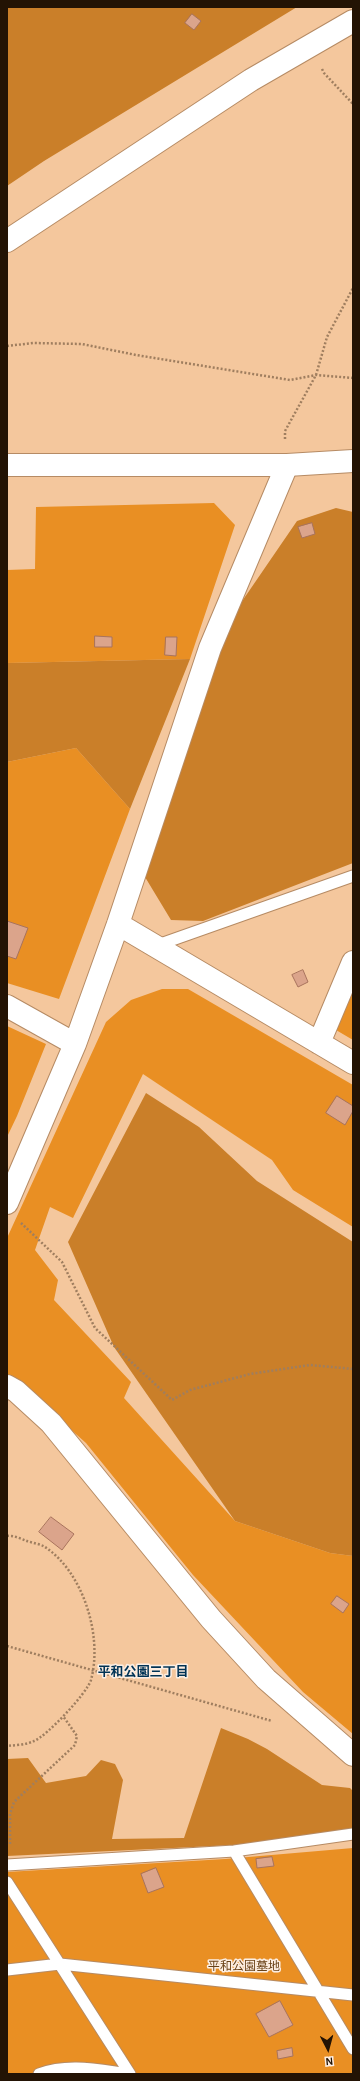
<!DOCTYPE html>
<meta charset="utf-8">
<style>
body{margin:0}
#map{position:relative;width:360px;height:2081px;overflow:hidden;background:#f4c79d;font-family:"Alegreya Sans",sans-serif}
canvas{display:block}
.frame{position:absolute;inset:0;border:8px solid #231304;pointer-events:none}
.north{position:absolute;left:308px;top:2029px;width:40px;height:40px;-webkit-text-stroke:3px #fceee2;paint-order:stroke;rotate:174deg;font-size:11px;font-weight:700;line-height:16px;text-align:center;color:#231304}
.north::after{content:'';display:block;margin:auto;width:14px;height:18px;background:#231304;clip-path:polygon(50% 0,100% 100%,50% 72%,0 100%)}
</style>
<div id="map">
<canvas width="360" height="2081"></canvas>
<div class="frame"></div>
<div class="north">N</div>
</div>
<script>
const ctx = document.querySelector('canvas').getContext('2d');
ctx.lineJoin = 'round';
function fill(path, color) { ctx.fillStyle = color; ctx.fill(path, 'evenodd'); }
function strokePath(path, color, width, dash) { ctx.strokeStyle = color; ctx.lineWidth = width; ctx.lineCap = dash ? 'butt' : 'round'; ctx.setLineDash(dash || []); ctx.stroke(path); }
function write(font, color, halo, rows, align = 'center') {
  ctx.font = font + ' "Alegreya Sans","Noto Sans JP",sans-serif'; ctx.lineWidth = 3; ctx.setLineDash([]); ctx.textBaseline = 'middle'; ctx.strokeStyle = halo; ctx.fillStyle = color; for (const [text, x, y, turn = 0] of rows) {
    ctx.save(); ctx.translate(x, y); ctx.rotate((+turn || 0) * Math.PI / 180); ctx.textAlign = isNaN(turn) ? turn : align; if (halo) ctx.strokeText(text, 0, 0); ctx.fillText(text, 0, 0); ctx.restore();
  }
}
fill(new Path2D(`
 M214,503L235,525L190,659L7,663V570L35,569L36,507Z
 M76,748L130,809L59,999L7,983V762Z
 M162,989H188L353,1085V1227L293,1190L272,1160L143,1074L73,1218L50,1207L35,1250L58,1280L54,1300L131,1382L124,1398L235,1521L330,1553L353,1556V1734L303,1692L193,1575L86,1443L24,1388L7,1378V1238L106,1022L131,1000Z
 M353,990V1040L336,1030Z
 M7,1026L46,1044L17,1116L7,1137Z
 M353,1848V2074H7V1872L225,1859Z`), '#e98f23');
fill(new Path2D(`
 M7,7H297L44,161L7,186Z
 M336,508L353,512V863L203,921L171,920L145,877L210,648L297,521Z
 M190,659L130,809L76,748L7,762V663Z
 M146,1093L199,1127L257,1181L353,1242V1556L330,1553L235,1521L114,1347L68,1242Z
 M221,1728L248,1739L267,1749L322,1785L350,1788L353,1791V1833L235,1845L7,1856V1759L28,1758L46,1783L86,1776L101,1760L115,1764L123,1780L112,1839L184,1838Z`), '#ca7f29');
const building = new Path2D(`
 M192,14L201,21L194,30L185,23Z
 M312,523L315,534L302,538L298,527Z
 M95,636L112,637V647H95Z
 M166,637H177L176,656L165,655Z
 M7,921L28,928L16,959L7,956Z
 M303,970L308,982L298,987L292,975Z
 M337,1096L353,1106V1111L345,1125L326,1113Z
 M51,1517L74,1534L62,1550L39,1532Z
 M337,1596L349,1604L343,1613L331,1604Z
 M272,1857L274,1866L257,1868L256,1859Z
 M156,1868L164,1887L148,1893L141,1874Z
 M280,2001L293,2025L269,2037L256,2014Z
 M292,2048L293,2056L278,2059L277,2051Z`);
fill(building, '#dba48b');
strokePath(building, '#a8735d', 1);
const service = new Path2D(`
 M155,946L353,876
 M234,1851L353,2049
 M7,1865L234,1851L353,1834
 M7,1882L130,2074
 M7,1970L60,1964L353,1995
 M39,2074C69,2063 98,2070 130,2074`);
const minor = new Path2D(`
 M118,924L353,1063
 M7,1006L75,1044
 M319,1043L353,962
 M7,1203L75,1044L118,924L210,648L287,465
 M7,1386L16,1391L51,1423L211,1619L266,1679L353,1755`);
const tertiary = new Path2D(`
 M7,241L251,80L353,21
 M7,465H287L353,461`);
strokePath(service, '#b68b64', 13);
strokePath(minor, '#b68b64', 24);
strokePath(tertiary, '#b68b64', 24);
strokePath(new Path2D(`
 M322,69L324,73L353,104
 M7,346L33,343L82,344L136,355L290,380L316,375L353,378
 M285,439V431L316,375L327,337L353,288
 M21,1223L62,1262L95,1328L172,1400L190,1390L250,1374L310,1365L353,1369
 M7,1536C14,1535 21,1539 27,1541C33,1543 40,1544 45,1547C83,1572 103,1636 91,1680C87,1693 47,1736 34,1741C26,1745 15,1745 7,1746
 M7,1646L272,1721
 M10,1844V1814L14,1802L75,1745L77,1736L63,1716`), '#9f7e5f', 2.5, [2, 2]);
strokePath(service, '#fff', 11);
strokePath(minor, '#fff', 22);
strokePath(tertiary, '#fff', 22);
write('12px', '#6a4217', '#fceee2', [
 ["平和公園墓地",244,1966]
]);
write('bold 13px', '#035', '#fceee2', [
 ["平和公園三丁目",143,1672]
]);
</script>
